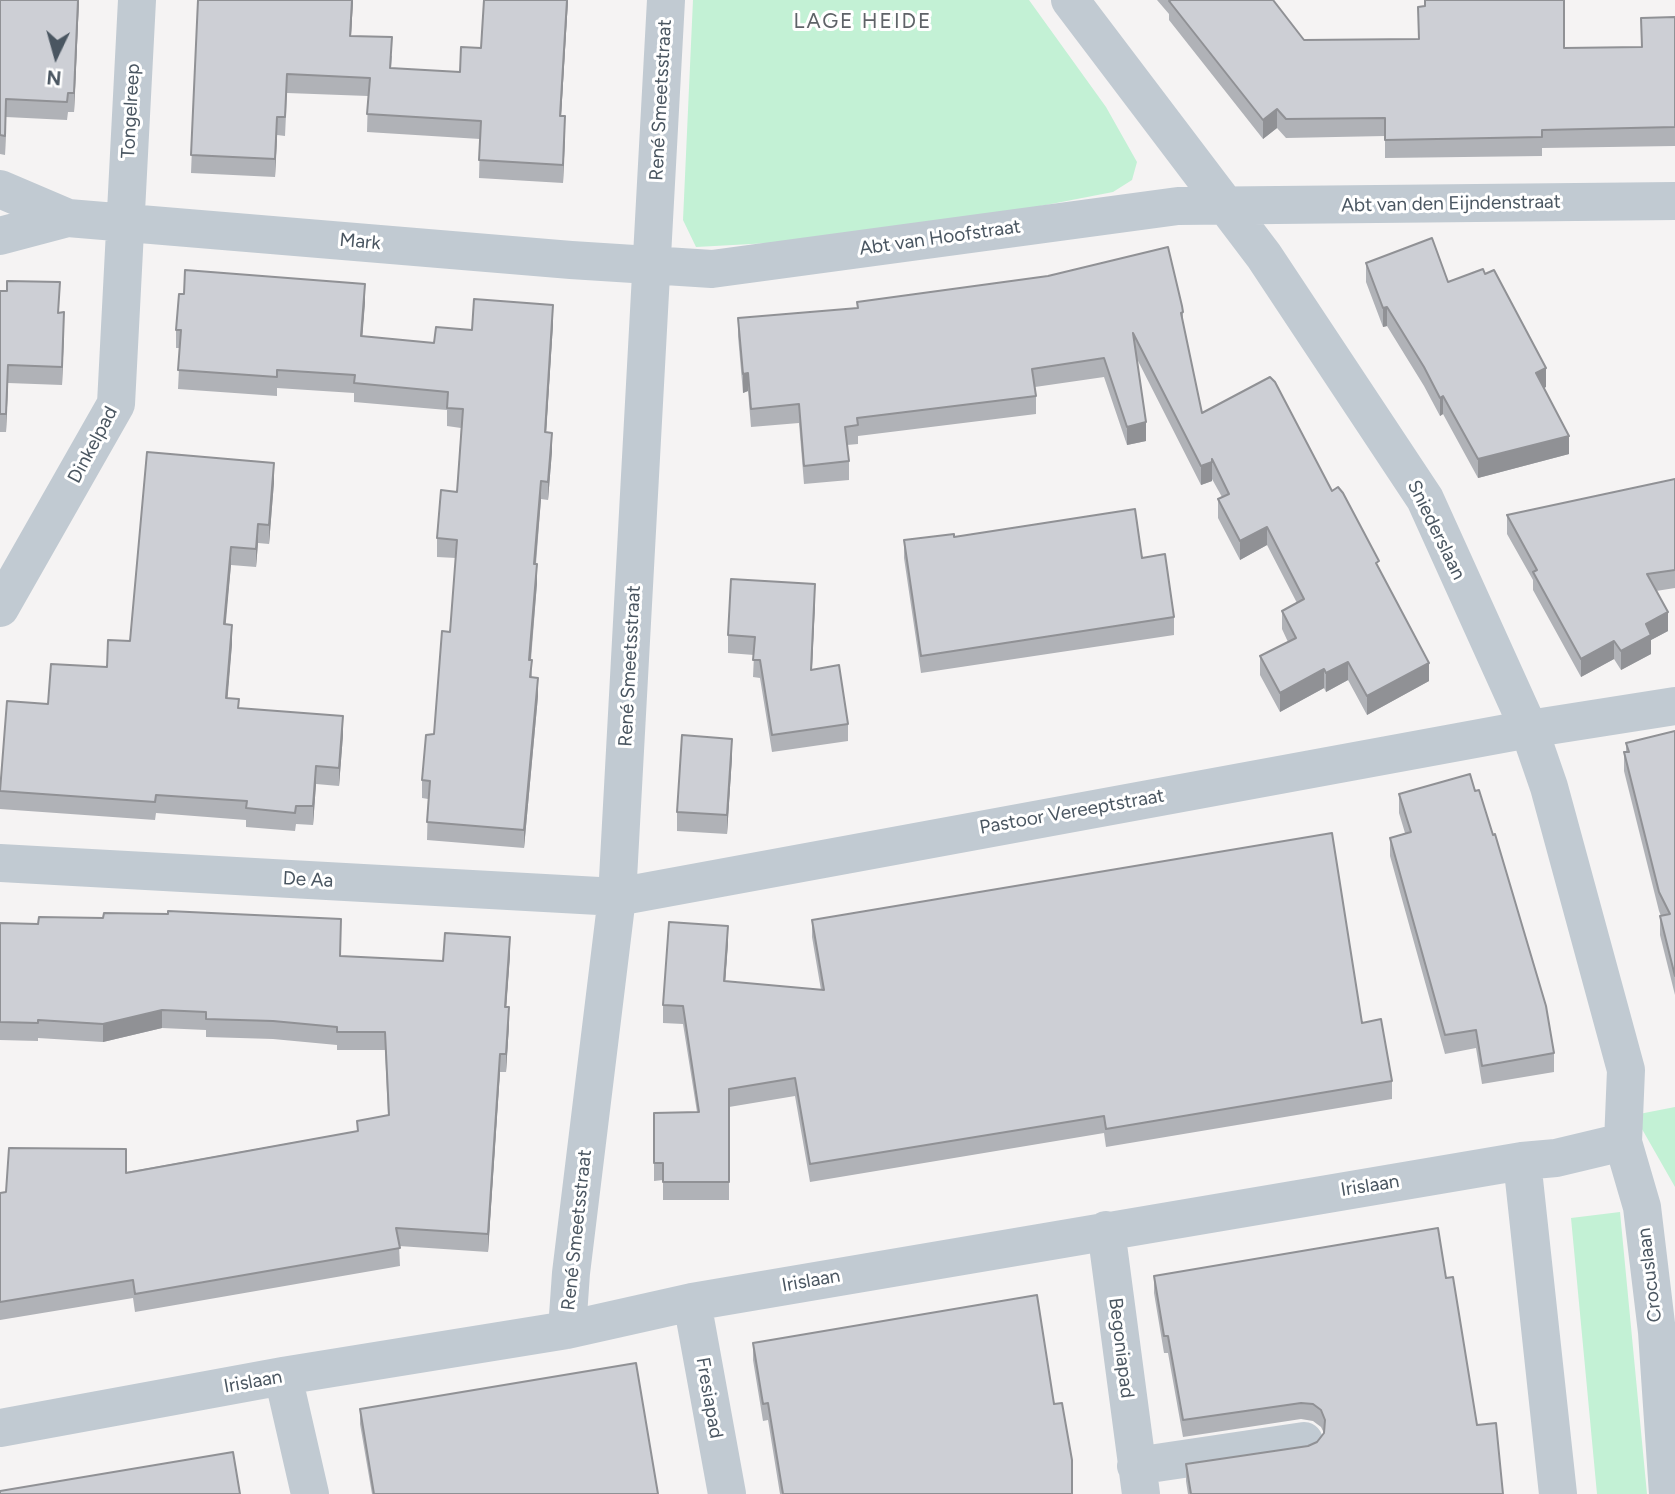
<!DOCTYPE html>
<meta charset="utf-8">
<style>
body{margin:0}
#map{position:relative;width:1675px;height:1494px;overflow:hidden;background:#f5f3f3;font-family:Figtree,sans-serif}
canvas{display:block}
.north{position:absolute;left:21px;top:21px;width:70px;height:70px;-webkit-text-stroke:5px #fff;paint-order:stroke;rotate:185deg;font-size:19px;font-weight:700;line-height:28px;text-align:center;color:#4a5661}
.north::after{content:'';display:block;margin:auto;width:24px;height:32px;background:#4a5661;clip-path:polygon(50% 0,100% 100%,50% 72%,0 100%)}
</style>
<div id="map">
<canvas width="1675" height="1494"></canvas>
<div class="north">N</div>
</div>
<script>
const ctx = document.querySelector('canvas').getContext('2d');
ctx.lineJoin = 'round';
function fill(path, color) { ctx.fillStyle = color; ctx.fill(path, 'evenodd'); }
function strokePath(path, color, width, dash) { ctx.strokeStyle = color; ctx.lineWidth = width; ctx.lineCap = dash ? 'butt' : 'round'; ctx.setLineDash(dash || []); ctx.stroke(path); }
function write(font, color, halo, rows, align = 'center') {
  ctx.font = font + ' Figtree,sans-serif'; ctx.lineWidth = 6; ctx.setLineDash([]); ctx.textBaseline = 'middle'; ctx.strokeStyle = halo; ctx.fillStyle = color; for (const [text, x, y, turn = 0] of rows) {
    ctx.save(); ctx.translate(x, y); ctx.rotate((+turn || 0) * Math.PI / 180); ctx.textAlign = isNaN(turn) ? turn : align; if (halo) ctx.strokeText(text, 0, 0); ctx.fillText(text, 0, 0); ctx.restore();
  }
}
fill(new Path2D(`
 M693,0H1029L1106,107L1137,162L1132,180L1113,192L881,237L696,247L683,220Z
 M1675,1107V1187L1634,1115Z
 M1620,1212L1647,1494H1597L1571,1218Z`), '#c3f1d5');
strokePath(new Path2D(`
 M1070,0L1264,256L1425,499L1529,729L1549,787L1626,1070L1623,1142L1642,1207L1657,1332L1668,1494
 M0,189L68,218L571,260L712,269L1178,206L1675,201
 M0,236L68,218
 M0,608L116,404L137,0
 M0,863L617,897L1529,729L1675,706
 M1522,1161L1558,1494
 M1106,1230L1141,1494
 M692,1302L727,1494
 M567,1330L571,1273L617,897L666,0
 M283,1376L310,1494
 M0,1428L283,1376L567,1330L692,1302L1522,1161L1556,1158L1623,1142
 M1136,1466L1304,1441`), '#c1cad2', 38);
fill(new Path2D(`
 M0,0H79L74,112H68L67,120L6,117L5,155L0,154Z
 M198,0H353L351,36L392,56L391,68L460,72L481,48L484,0H568L561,116L565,134L563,183L479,178L480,139L367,132L368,96L287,93L285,136L277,135L275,177L191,173Z
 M1157,0H1273L1304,40L1564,48L1641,47L1675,17V146L1542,148V156L1385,158V136L1286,138L1277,128L1263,139L1169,20V14Z
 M1366,263L1448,282L1485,274L1546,387L1544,388L1569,454L1478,478L1443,414L1440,416L1424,386L1387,326L1383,327L1366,282Z
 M0,291L59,313L64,330L62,385L8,383L6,432H0Z
 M365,302L362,336L434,343L472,330L553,324L546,432L552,451L548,500L541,499L536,564L537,583L531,660L532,677L538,696L524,848L427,840L428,799L422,798V780L434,734L450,632L456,558L437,557V538L457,492L461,428L447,426V410L354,402V393L277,388V396L178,389L180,348H176V330Z
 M857,302L1183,312V325L1202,413L1332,491L1379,568L1429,681L1367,715L1348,680L1326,692L1324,688L1280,712L1260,675V656L1288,642L1282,629V611L1297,603L1267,545L1240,560L1218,518V499L1222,497L1212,479V481L1201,485L1137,359L1146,441L1127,445L1104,377L1035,387L1036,396V414L858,436V444L847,445L849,461V480L804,484L799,423L751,427L748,391L743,393L738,336V318L857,308Z
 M1675,479V588L1656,591L1668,631L1651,640V654L1621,670L1614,659L1581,677L1533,590V580L1507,534V515Z
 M274,482L269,544L258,543L256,567L231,565L225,624L232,644L227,698L239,709L343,735L339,786L316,784L313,825L296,824L295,831L246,827V820L156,813L155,820L0,809V788L48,704L107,667Z
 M954,537L1142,558L1174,617V635L921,673L904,558V540Z
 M815,602L812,670L848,724V741L772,752L760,678L753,677L754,655L728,653V635Z
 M1675,731V995L1660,935V916H1661L1659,911L1624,771V752H1626V743Z
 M732,757L727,834L677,831V812Z
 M1399,794L1554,1053V1072L1482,1084L1476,1048L1445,1054L1390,856V838L1405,833L1399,813Z
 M812,920L1362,1023L1392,1081V1099L1106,1147L1104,1133L810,1182L795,1096L729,1107V1200H663V1180L654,1181V1113L697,1112L683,1024L663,1023V1005L728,943L725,982L821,990L812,937Z
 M0,923L341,956L443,961L510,955L506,1007L509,1025L506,1072H500L488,1252L399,1246L400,1266L135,1312L133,1298L0,1320V1193L126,1172L357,1131V1121L388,1115L385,1050H337V1045L273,1039L206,1037V1030L162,1028L103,1042L38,1038V1041L0,1040Z
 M1154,1276L1446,1278L1477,1425L1503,1494H1188L1186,1481V1464L1308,1446L1317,1442L1324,1433L1321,1427L1313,1421L1301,1419L1183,1437L1168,1353H1164L1154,1293Z
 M753,1343L1054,1404L1072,1494H780L768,1420L763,1421L753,1360Z
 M360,1409L658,1494H372L360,1424Z`), '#b0b2b7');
fill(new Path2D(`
 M78,0H79L74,112V93Z
 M352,0H353L350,54V36Z
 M567,0H568L560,134V116Z
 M6,99V117L5,155V136Z
 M1277,109V128L1263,139V120Z
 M565,116V134L563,183V165Z
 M277,117V135L275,177V159Z
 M365,284V302L361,355V336Z
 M553,305V324L545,451V432Z
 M1387,307V326L1383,327V308Z
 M64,312V330L62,385V367Z
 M8,365V383L6,432V414Z
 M1546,368V387L1536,392V373Z
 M748,373V391L743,393V374Z
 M1443,396V414L1440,416V398Z
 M1146,422V441L1127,445V427Z
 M552,433V451L548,500V482Z
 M1569,436V454L1478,478V459Z
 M1212,462V481L1201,485V466Z
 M274,463V482L269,544V525Z
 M541,481V499L534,582V564Z
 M258,524V543L256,567V549Z
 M1267,527V545L1240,560V541Z
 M231,547V565L224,643V624Z
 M537,564V583L529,678V660Z
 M815,584V602L811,687V670Z
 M1668,612V631L1651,640V654L1621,670V651L1646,624Z
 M232,625V644L226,717V698Z
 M1614,641V659L1581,677V659Z
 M1348,662V680L1326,692V673Z
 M1429,663V681L1367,715V696Z
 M1324,669V688L1280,712V693Z
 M538,678V696L524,848V830Z
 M343,716V735L339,786V768Z
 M732,739V757L727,834V815Z
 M316,766V784L313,825V806Z
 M728,926V943L724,999V981Z
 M510,937V955L505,1025V1007Z
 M509,1007V1025L506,1072V1054Z
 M162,1010V1028L103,1042V1024Z
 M500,1054V1072L488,1252V1234Z`), '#909195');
const building = new Path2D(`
 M0,0H78L74,93H68L67,102L6,99L5,136L0,135Z
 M198,0H352L350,36L392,37L390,68L460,72L461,47L481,48L484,0H567L560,116H565L563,165L479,160L481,121L367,114L370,78L287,74L285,117H277L275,159L191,155Z
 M1171,0H1273L1304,40L1419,39L1418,7L1425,6V0H1564V48L1642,47L1641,18L1675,17V127L1542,130V137L1385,140V118L1286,119L1277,109L1263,120L1169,1Z
 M1432,238L1448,282L1483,269L1485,274L1494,270L1546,368L1536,373L1569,436L1478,459L1443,396L1440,398L1424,367L1387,307L1383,308L1366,263Z
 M1168,247L1182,306L1183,312L1181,313L1202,413L1270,377L1275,382L1332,491L1338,487L1343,493L1379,561L1376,563L1429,663L1367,696L1348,662L1326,673L1324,669L1280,693L1260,656L1296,638L1282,611L1304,599L1267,527L1240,541L1218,499L1229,494L1212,459V462L1201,466L1133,333L1146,422L1127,427L1104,358L1032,369L1036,396L857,418L858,425L845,427L849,461L804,466L799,404L751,409L748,373L743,374L738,318L858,308L857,302L1048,276Z
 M185,270L365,284L361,336L434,343L436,327L472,330L474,299L553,305L545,432L552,433L548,482L541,481L534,564H537L529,660H532L530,677L538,678L524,830L427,822L430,781L422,780L426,735L434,734L442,631L450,632L457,540L437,538L441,490L457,492L463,409L447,408L448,392L354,383L355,375L277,370V377L178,370L181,330H176L179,294H184Z
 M7,281L60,282L58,313L64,312L62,367L8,365L6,414H0V291H7Z
 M147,452L274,463L269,525L258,524L256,549L231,547L224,624L232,625L226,698L239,699L238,708L343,716L339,768L316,766L313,806H296L295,813L246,808L247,801L156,795L155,802L0,791L7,701L48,704L51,664L107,667L108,640L130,641Z
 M1675,479V570L1647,574L1668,612L1646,624L1651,635L1621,651L1614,641L1581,659L1533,572L1537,570L1507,515Z
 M1135,509L1142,558L1165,554L1174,617L921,656L904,540L954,534V537Z
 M731,579L815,584L811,670L839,665L848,724L772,735L760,660H753L755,637L728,635Z
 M1675,731V976L1660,916L1670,914L1659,892L1624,752H1629L1626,743Z
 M682,735L732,739L727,815L677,812Z
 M1470,774L1475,791L1479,790L1493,835L1495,834L1546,1006L1554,1053L1482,1066L1476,1030L1445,1035L1390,838L1411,832L1399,794Z
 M1332,833L1362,1023L1381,1019L1392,1081L1106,1129L1104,1116L810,1164L795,1078L729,1089V1182H663V1163H654V1113L699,1112L683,1006L663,1005L669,922L728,926L724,981L824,990L812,920Z
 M168,911L341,919L340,956L443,961L445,933L510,937L505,1007H509L506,1054H500L488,1234L396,1228L400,1248L135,1294L133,1280L0,1302V1193L6,1192L9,1148L126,1149V1173L358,1131L357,1121L389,1115L385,1032H337V1027L273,1021L206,1019V1012L162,1010L103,1024L38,1020V1023L0,1022V923L38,924L39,917L103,918L104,913L168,914Z
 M1438,1228L1446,1278L1453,1277L1477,1425L1496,1423L1503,1494H1191L1186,1464L1308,1446L1317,1442L1324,1433L1325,1420L1321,1410L1313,1404L1301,1403L1183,1420L1168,1336H1164L1154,1276Z
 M1037,1295L1054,1404L1062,1403L1072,1460V1494H783L768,1403L763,1404L753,1343Z
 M636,1363L658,1494H374L360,1409Z
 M233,1452L240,1494H0V1491Z`);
fill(building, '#cdcfd5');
strokePath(building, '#909195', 2);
write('19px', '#4a5661', '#fff', [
 ["René Smeetsstraat",661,100,-87],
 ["Tongelreep",131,111,-87],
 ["Abt van den Eijndenstraat",1451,204,-1],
 ["Abt van Hoofstraat",940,238,-8],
 ["Mark",360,242,5],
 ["Dinkelpad",93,445,-62],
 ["Sniederslaan",1436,530,64],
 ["René Smeetsstraat",630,666,-87],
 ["Pastoor Vereeptstraat",1072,812,-10],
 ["De Aa",308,880,3],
 ["Irislaan",1370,1186,-9],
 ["René Smeetsstraat",577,1230,-84],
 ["Crocuslaan",1650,1275,-97],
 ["Irislaan",811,1281,-10],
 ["Begoniapad",1121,1348,83],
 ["Irislaan",253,1382,-10],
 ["Fresiapad",709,1398,80]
]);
ctx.letterSpacing = '2px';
write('21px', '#5f6368', '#fff', [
 ["LAGE HEIDE",863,22]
]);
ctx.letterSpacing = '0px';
</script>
